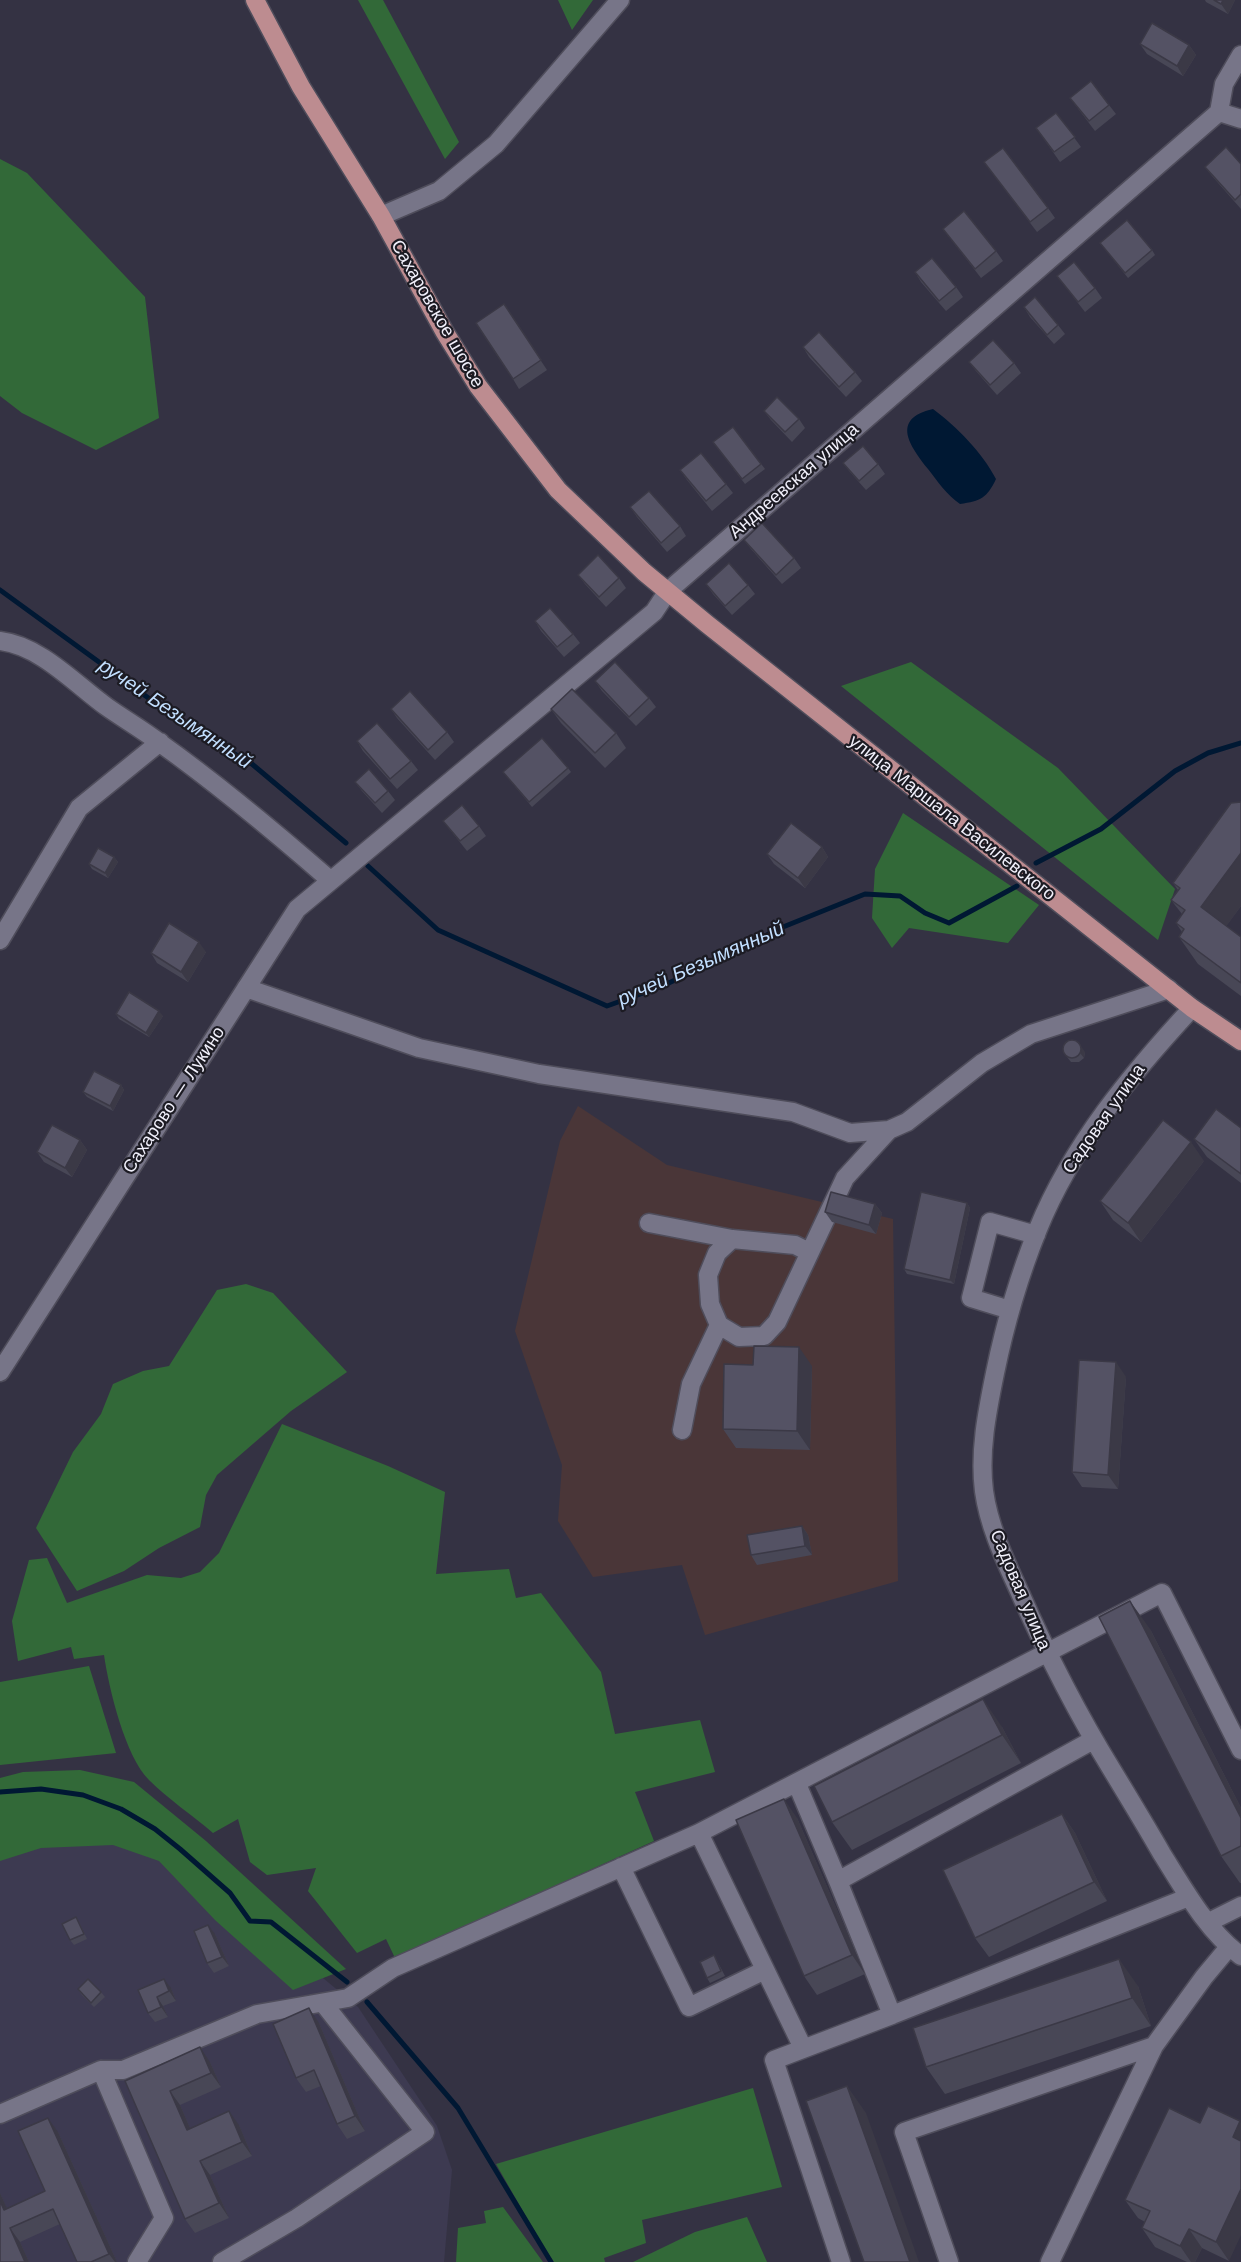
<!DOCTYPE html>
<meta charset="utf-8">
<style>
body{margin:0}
canvas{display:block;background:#343243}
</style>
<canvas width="1241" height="2262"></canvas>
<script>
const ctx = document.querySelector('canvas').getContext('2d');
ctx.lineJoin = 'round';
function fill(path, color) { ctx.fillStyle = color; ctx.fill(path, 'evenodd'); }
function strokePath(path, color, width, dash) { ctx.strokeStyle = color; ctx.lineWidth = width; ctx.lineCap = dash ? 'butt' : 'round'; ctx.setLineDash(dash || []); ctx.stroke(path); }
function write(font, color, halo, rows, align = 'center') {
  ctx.font = font + ' "Work Sans",sans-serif'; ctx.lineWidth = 4.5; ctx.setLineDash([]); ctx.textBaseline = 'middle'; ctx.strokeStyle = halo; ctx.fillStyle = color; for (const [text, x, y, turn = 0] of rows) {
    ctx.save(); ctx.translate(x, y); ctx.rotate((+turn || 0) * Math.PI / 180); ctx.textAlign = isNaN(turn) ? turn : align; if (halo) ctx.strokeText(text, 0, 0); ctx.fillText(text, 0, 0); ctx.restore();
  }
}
fill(new Path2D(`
 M578,1106L667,1165L893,1219L898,1581L705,1635L682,1565L593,1577L558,1521L562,1465L515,1331L560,1141Z`), '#4a3638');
fill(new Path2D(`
 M0,1799L150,1835L358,2007L437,2126L452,2170L444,2262H0Z`), '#3d3a51');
fill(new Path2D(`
 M358,0H383L459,142L445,159Z
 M558,0H593L572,30Z
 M0,159L27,173L145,297L159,418L96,450L22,413L0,396Z
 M911,662L1058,768L1175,889L1158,940L841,686Z
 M903,813L1039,905L1008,943L909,928L892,948L872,918L875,869Z
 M246,1284L273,1293L347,1372L291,1411L217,1475L206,1495L200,1527L159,1548L124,1571L77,1591L36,1528L73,1452L101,1414L113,1384L143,1371L169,1366L217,1290Z
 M282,1424L388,1466L445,1492L436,1574L509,1569L516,1598L541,1593L601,1672L615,1734L700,1720L715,1772L635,1792L654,1841L395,1958L386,1939L357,1953L308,1891L316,1868L267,1875L250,1862L238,1819L213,1833C192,1815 168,1799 149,1780C125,1756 109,1689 104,1655L74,1659L71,1647L18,1661L12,1621L29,1560L47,1558L67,1603L147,1575L181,1578L200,1572L219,1553Z
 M89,1666L116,1753L0,1765V1682Z
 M80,1770L134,1782L206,1841L346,1969L293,1990L215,1920L159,1861L113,1845L41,1848L0,1861V1778L23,1772Z
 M753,2088L782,2187L642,2220L646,2243L604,2258L605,2262H554L544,2248L496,2164Z
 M503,2207L543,2262H456L458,2228L486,2223L484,2211Z
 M747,2217L767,2262H633L695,2232Z`), '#326938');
fill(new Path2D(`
 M933,409C957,427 982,452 996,479C987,498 981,501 960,504C946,494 938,482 928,469C910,446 890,419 933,409Z`), '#001833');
strokePath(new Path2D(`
 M0,590L191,729L252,764L346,843
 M1036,863L1101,829L1175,771L1208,753L1241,743
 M368,866L438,930L607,1006L660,987L738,951L778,929L865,894L900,896L925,913L949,923L1017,886
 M0,1792L41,1789L83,1795L121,1809L155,1829L180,1849L230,1893L250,1921L271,1922L347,1982
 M367,2002L458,2108L551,2262`), '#001833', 5);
const minor = new Path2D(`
 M1219,112L1241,119
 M381,216L439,191L496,144L620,0
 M0,641C41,646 75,684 107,707C124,719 143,730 160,743C219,785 275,832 330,880
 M0,940L79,808L160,742
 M246,988L419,1048L539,1074L793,1112L850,1133L889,1130L907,1122L982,1063L1031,1034L1169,989
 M1192,1008C1132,1073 1072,1145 1038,1229C1019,1276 1005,1324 995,1373C987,1412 979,1452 984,1491C989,1527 1005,1560 1020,1593C1047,1654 1077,1713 1112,1770C1129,1798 1146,1826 1162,1854C1184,1889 1207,1931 1241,1956
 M649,1223L732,1239L795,1245L809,1252
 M1010,1310L971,1298L990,1222L1036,1235
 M719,1325L710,1304L708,1275L717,1253L732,1239
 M0,1372L297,909L654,612L668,591L1219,112L1224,84L1241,55
 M682,1430L691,1384L719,1325L739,1337L764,1336L777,1322L845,1178L889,1130
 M1093,1740L838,1881L892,2015L1189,1897
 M797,1784L838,1881
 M699,1833L803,2048
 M621,1867L689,2007L765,1970
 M1209,1922L1241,1906
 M101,2070L164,2218L137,2262
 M0,2114L101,2070H123L257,2014L348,1998L393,1968L699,1833L1162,1593L1241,1750
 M222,2262L297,2218L425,2132L323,2003
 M841,2262L774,2060L892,2015
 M949,2262L904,2132L1154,2046
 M1050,2262L1154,2046L1204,1977L1229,1947`);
const major = new Path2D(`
 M255,0L301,87L381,216L444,331L478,386L558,490L644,572L707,624L1192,1008L1241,1041`);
strokePath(minor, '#4f4d5b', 21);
strokePath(major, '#4f4d5b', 21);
strokePath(minor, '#777588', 18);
strokePath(major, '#bd8c90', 18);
fill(new Path2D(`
 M1205,0H1235L1228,14L1206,2Z
 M1140,44L1189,45L1196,55L1183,76L1147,54Z
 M1070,98L1109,105L1116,114L1095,131Z
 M1056,113L1081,147L1060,162L1036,128Z
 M984,162L1048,208L1055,218L1037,232Z
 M1241,164V209L1212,176L1205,167Z
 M943,229L996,251L1003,261L981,278Z
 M1100,243L1152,250L1155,255L1128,278Z
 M915,272L956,287L963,297L946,311L921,282Z
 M1057,276L1095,288L1102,298L1085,312Z
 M1024,307L1058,325L1065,334L1054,344L1030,317Z
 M510,314L547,370L519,389L513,379Z
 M803,347L855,372L862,381L846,397L809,357Z
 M969,362L1014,363L1021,373L997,395L976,371Z
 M764,411L799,419L805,428L792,442L771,420Z
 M733,427L765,469L745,484L713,442Z
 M843,463L878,464L885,474L866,490L850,472Z
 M680,470L726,484L733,493L712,511L687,480Z
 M630,507L680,526L686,536L667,552L637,517Z
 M744,540L794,558L801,568L782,584L751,549Z
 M578,575L619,578L626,588L606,607L585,584Z
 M706,584L748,585L755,594L732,615L713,594Z
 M535,621L573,634L580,643L564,657L541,631Z
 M595,681L649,698L656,707L636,726L602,691Z
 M391,709L447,732L454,742L435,760L397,718Z
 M551,709L616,733L626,748L605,768L561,723Z
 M357,741L411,761L418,770L397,789L363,751Z
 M568,768L571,772L532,807L503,772Z
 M355,782L388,791L395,800L382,813L362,791Z
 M1241,802V906L1226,926L1241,937V996L1198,964L1179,937L1182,932L1176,923L1182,914L1171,900L1178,890L1173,883Z
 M443,821L479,826L486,836L467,851Z
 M822,847L828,857L805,888L774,864L767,854Z
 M114,857L118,862L108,878L92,869L89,864Z
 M206,952L188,982L157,963L151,953Z
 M116,1014L163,1016L149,1037L119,1019Z
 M1063,1052H1085L1084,1058L1079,1062H1071Z
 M121,1085L124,1090L113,1111L87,1097L83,1092Z
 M1241,1128V1183L1207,1157L1194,1139Z
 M80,1140L87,1150L72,1177L44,1162L37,1152Z
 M1204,1161L1141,1242L1113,1220L1100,1201Z
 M967,1203L970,1208L954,1284L907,1274L904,1269Z
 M875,1204L882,1213L876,1234L832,1222L825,1212Z
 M812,1366L810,1450L736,1448L723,1429Z
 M1126,1377L1118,1489L1082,1487L1072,1472Z
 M802,1526L808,1535L812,1555L757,1565L751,1555Z
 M1150,1629L1241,1808V1883H1240L1221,1856Z
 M1002,1727L1021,1763L852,1850L832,1822Z
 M1062,1814L1075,1833L1107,1901L989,1957L975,1938Z
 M797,1818L865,1974L817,1995L804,1976Z
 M79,1922L87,1939L74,1945L70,1940Z
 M215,1934L229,1966L214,1973L207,1963Z
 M714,1955L725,1976L710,1983L707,1978Z
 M1138,1986L1151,2026L945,2094L926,2067Z
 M171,1988L176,2001L163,2006L168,2017L155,2022L148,2013L138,1990Z
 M78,1989L101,1992L105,1997L94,2007L81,1994Z
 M319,2023L365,2131L347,2139L337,2124L321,2086L306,2092L296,2078Z
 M210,2062L221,2087L180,2105L190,2128L239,2125L252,2156L210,2175L229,2218L195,2233L185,2219L125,2081Z
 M1169,2108L1229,2261L1202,2248L1195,2262H1187L1155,2247L1142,2228L1145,2222L1138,2218L1125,2200Z
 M58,2132L117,2262H77L60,2224L20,2242L29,2262H0V2193L7,2209L45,2191Z`), '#484756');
fill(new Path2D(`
 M1223,0H1235L1228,14L1221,4Z
 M1189,45L1196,55L1183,76L1177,66Z
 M822,847L828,857L805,888L798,878Z
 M1241,853V906L1220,935L1201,907Z
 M114,857L118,862L108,878L105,873Z
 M199,942L206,952L188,982L181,972Z
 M159,1011L163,1016L149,1037L146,1033Z
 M1078,1042L1085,1052L1084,1058L1080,1053Z
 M121,1085L124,1090L113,1111L110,1106Z
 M80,1140L87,1150L72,1177L65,1168Z
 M1191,1142L1204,1161L1141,1242L1128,1223Z
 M967,1203L970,1208L954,1284L950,1280Z
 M875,1204L882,1213L876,1234L869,1225Z
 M799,1347L812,1366L810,1450L797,1431Z
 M1116,1362L1126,1377L1118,1489L1108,1475Z
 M802,1526L808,1535L812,1555L805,1546Z
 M1130,1601L1150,1629L1241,1808V1818Z
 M983,1699L1002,1727L1021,1763L1002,1735Z
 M784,1799L797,1818L865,1974L852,1955Z
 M1062,1814L1075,1833L1107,1901L1094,1882Z
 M208,1925L215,1934L229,1966L222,1957Z
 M1119,1959L1138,1986L1151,2026L1132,1998Z
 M164,1979L171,1988L176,2001L169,1991Z
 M157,1997L163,2006L168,2017L161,2007Z
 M309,2008L319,2023L365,2131L355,2116Z
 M200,2047L210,2062L221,2087L211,2073Z
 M847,2086L866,2113L919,2262H910Z
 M170,2091L180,2105L197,2144L187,2130Z
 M229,2111L239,2125L252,2156L242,2142Z
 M48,2118L58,2132L117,2262H115L109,2254Z
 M1240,2121L1241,2123V2149L1233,2137Z
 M200,2161L210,2175L229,2218L219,2203Z
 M1241,2189V2235L1229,2261L1216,2242Z
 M0,2193L14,2224L4,2210L0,2201Z
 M10,2228L20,2242L29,2262H25Z
 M1189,2229L1202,2248L1195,2262H1191L1180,2246Z`), '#3b3946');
const building = new Path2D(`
 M1214,0H1223L1221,4Z
 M1152,23L1189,45L1177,66L1140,44Z
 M1091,81L1109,105L1089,121L1070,98Z
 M1056,113L1075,137L1054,152L1036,128Z
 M1226,147L1241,164V194L1235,200L1205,167Z
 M1003,148L1048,208L1030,222L984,162Z
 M964,211L996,251L975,269L943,229Z
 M1127,220L1152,250L1125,273L1100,243Z
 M932,258L956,287L939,301L915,272Z
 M1074,262L1095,288L1078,302L1057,276Z
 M1035,297L1058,325L1047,335L1024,307Z
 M504,304L541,360L513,379L476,323Z
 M819,332L855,372L839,387L803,347Z
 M993,340L1014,363L990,385L969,362Z
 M777,397L799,419L785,432L764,411Z
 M733,427L761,464L742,479L713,442Z
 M863,446L878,464L859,481L843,463Z
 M701,453L726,484L706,501L680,470Z
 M649,491L680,526L661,543L630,507Z
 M762,523L794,558L776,575L744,540Z
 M598,555L619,578L599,597L578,575Z
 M729,563L748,585L725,606L706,584Z
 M550,608L573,634L557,647L535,621Z
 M615,662L649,698L629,717L595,681Z
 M572,689L616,733L595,753L551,709Z
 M410,691L447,732L428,750L391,709Z
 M377,723L411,761L390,779L357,741Z
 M542,738L568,768L529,802L503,772Z
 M369,769L388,791L375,803L355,782Z
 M1241,802V853L1201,907L1241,937V983L1179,937L1184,929L1176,923L1185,910L1171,900L1180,888L1173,883L1231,803Z
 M462,805L479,826L460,841L443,821Z
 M791,823L822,847L798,878L767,854Z
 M98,848L114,857L105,873L89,864Z
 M169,923L199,942L181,972L151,953Z
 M129,992L159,1011L146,1033L116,1014Z
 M1063 1049a9 9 0 1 1 18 0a9 9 0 1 1-18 0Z
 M94,1071L121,1085L110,1106L83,1092Z
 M1216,1109L1241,1128V1174L1194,1139Z
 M1163,1120L1191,1142L1128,1223L1100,1201Z
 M52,1125L80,1140L65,1168L37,1152Z
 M831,1192L875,1204L869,1225L825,1212Z
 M921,1192L967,1203L950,1280L904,1269Z
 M754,1346L799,1347L797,1431L723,1429L724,1364L753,1365Z
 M1079,1360L1116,1362L1108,1475L1072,1472Z
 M802,1526L805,1546L751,1555L747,1535Z
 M1130,1601L1241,1818V1846L1221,1856L1099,1617Z
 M983,1699L1002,1735L832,1822L814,1786Z
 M784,1799L852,1955L804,1976L736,1820Z
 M1062,1814L1094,1882L975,1938L943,1870Z
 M76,1917L84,1934L70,1940L62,1924Z
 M208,1925L222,1957L207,1963L194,1931Z
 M714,1955L721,1971L707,1978L700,1962Z
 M1119,1959L1132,1998L926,2067L913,2028Z
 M88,1979L101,1992L91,2003L78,1989Z
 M164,1979L169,1991L157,1997L161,2007L148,2013L138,1990Z
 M309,2008L355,2116L337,2124L314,2070L296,2078L273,2024Z
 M200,2047L211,2073L170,2091L187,2130L229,2111L242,2142L200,2161L219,2203L185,2219L125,2081Z
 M847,2086L910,2262H864L806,2101Z
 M1208,2106L1240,2121L1233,2137L1241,2141V2189L1216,2242L1189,2229L1180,2246L1142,2228L1150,2211L1125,2200L1169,2108L1200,2123Z
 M48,2118L109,2254L91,2262H77L53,2209L10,2228L25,2262H0V2201L4,2210L45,2191L18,2131Z`);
fill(building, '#545264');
strokePath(building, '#3b3946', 1.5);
write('18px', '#f1f0fb', '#1c1b23', [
 ["Сахаровское шоссе",437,314,60],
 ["Андреевская улица",794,481,-41],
 ["улица Маршала Василевского",952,818,38],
 ["Сахарово — Лукино",174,1100,-57],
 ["Садовая улица",1104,1119,-55],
 ["Садовая улица",1020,1590,67]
]);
write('italic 20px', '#c2dfff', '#1c1b23', [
 ["ручей Безымянный",175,714,34],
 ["ручей Безымянный",701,964,-24]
]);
</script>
